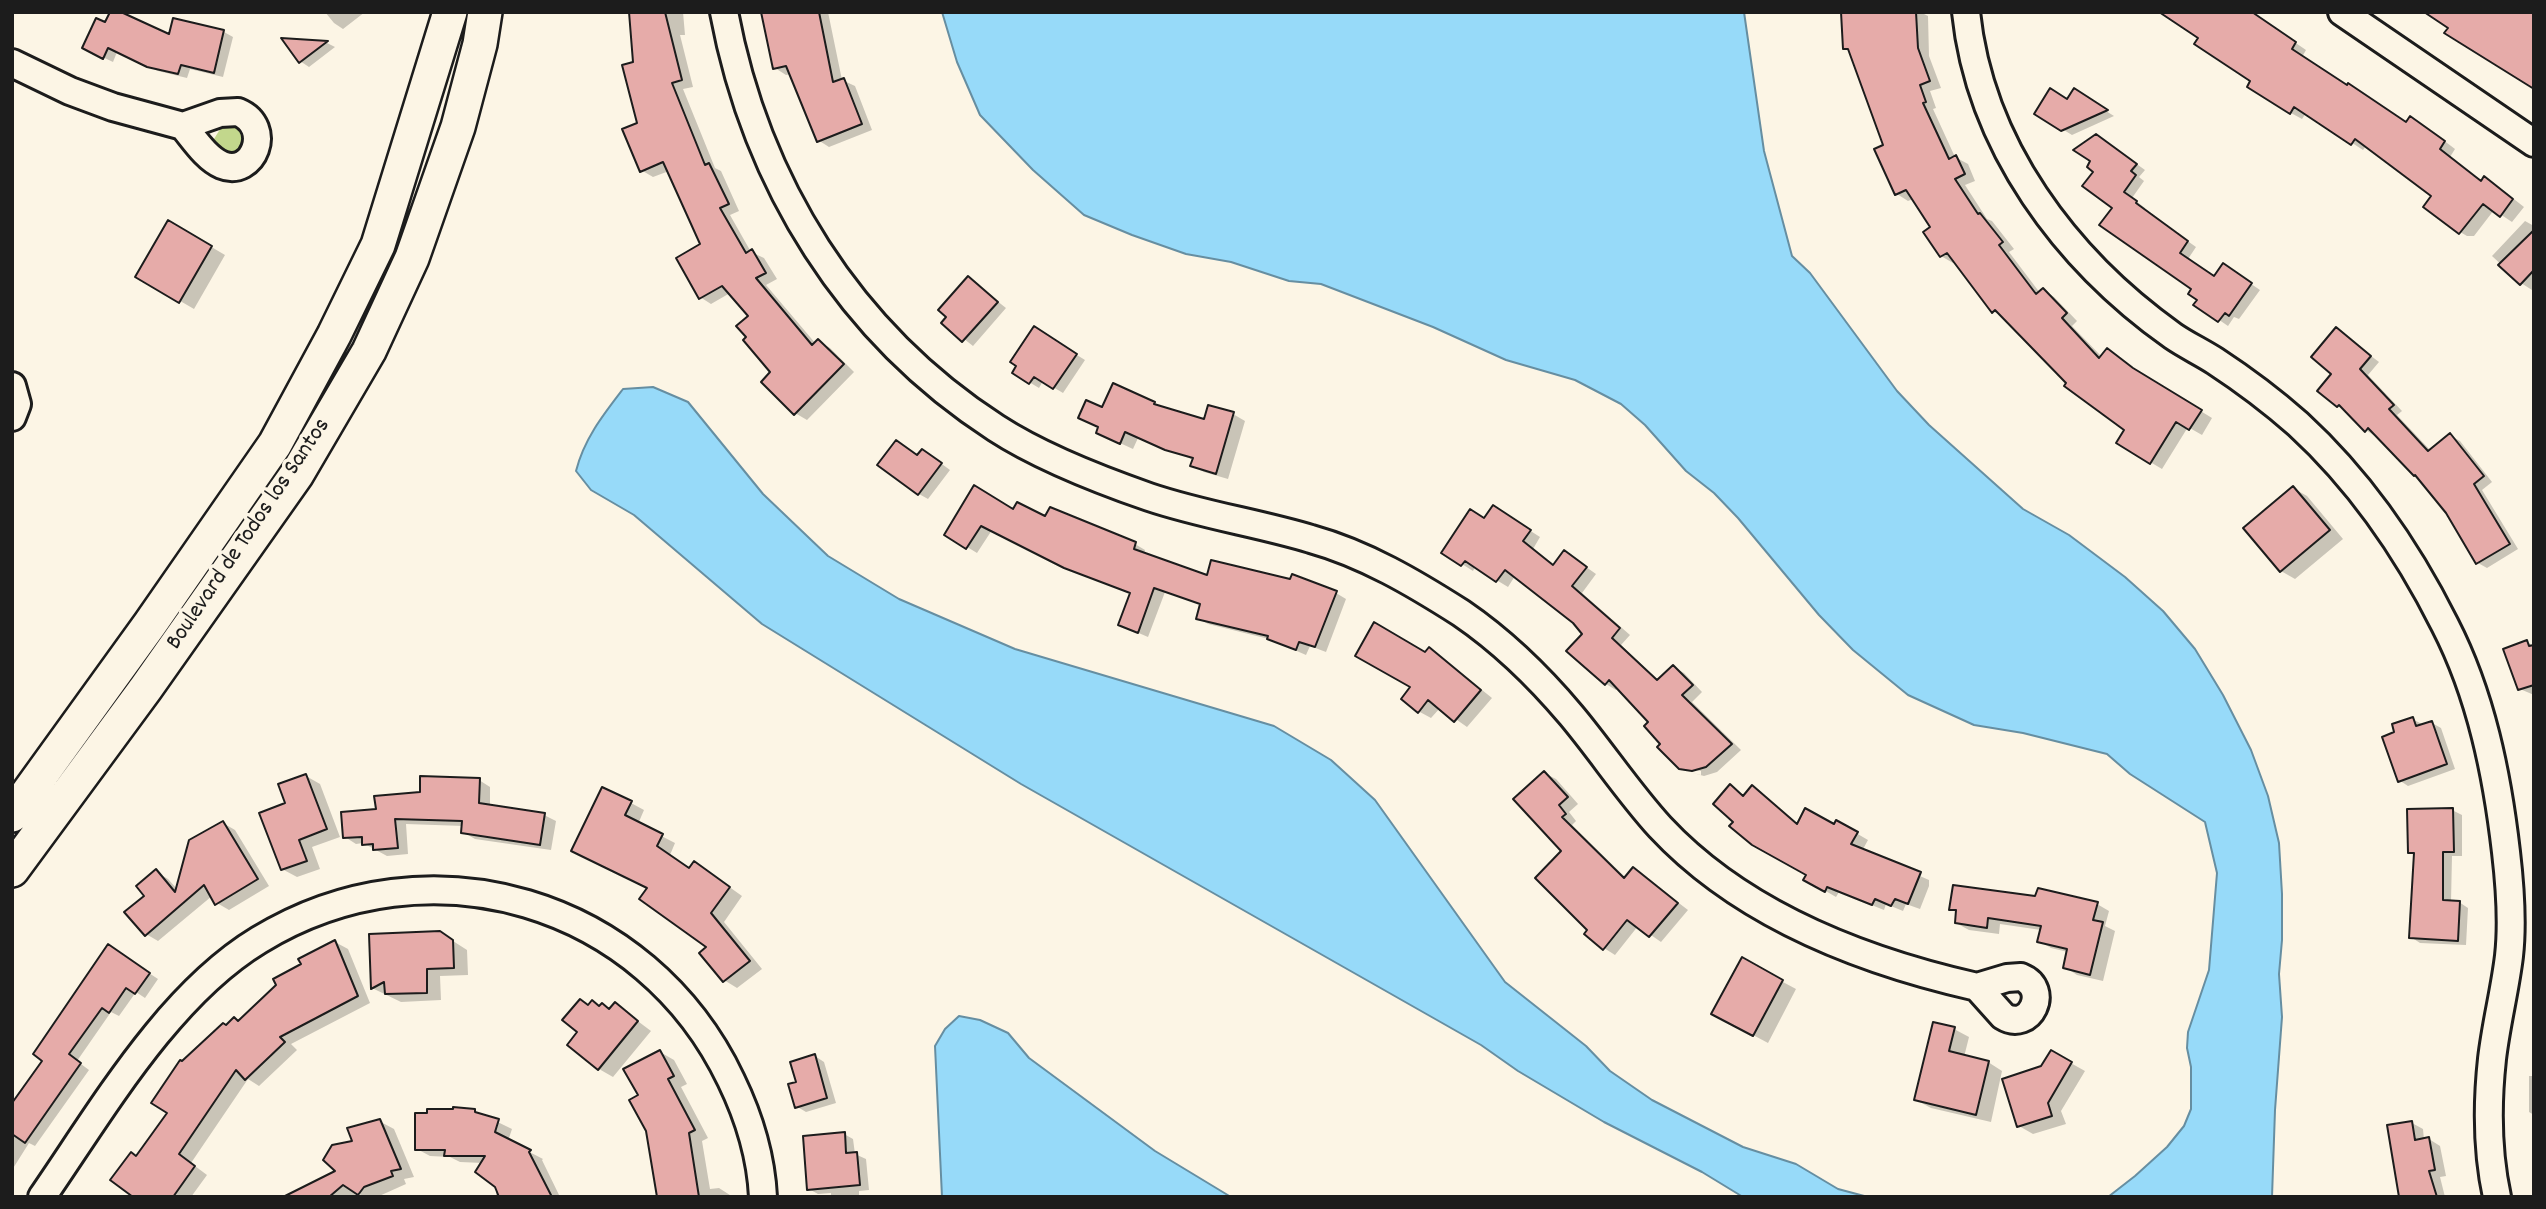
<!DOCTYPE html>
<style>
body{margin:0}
#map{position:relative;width:2546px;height:1209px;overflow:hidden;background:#fcf5e5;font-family:Dekko,sans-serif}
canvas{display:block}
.frame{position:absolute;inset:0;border:14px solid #1c1c1c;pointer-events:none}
</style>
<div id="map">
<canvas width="2546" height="1209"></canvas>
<div class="frame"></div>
</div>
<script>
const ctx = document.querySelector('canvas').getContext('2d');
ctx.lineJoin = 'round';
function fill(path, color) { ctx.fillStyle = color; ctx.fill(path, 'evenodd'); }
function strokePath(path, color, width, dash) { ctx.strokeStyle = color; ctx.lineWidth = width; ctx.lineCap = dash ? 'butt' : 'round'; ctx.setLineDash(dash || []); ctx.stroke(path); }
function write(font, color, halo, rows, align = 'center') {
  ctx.font = font + ' Dekko,sans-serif'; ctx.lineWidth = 7; ctx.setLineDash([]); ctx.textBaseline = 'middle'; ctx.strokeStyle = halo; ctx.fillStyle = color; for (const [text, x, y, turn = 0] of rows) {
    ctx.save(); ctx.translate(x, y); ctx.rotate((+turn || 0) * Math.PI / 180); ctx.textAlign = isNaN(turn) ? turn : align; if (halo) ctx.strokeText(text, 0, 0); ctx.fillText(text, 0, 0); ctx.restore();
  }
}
fill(new Path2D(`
 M236,124L248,132L243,158L217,153L214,139L222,126Z`), '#c2d78c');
const water = new Path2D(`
 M942,12H1744L1764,151L1792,256L1810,273L1897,391L1929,425L2023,509L2069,535L2125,577L2163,611L2195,649L2223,695L2251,750L2268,796L2279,843L2282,894V940L2279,974L2282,1017L2275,1110L2272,1197H2108L2135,1176L2167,1147L2184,1126L2191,1109V1067L2187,1048L2188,1032L2209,970L2217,873L2205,822L2130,774L2107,754L2023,733L1974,725L1908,695L1853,650L1819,615L1738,518L1714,493L1686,471L1645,425L1621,404L1575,380L1506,360L1433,327L1321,284L1289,281L1231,262L1186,254L1132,235L1084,215L1033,170L980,115L957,62Z
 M653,387L688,402L763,494L828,556L899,599L1015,649L1274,726L1331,760L1375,800L1505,982L1586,1046L1610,1071L1652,1100L1743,1147L1796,1164L1838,1189L1868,1197H1743L1702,1172L1604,1122L1518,1071L1481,1045L1021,784L762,624L634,515L591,490L576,471C584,439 603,415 623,389Z
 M959,1016L980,1020L1008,1033L1029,1058L1155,1151L1231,1197H942L935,1046L945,1029Z`);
fill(water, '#97daf9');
strokePath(water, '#668ea1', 2);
fill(new Path2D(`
 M325,12H365L343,29L334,23Z
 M631,12H683L685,35H680L693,87L683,89L715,168L721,171L739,211L730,215L751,252L764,258L777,279L766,285L816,344L818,341L830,348L854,372L807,420L795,413L773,372L748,337L750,316L730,293L711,304L700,297L703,245L669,171L653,177L641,170Z
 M763,12H828L842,80L855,86L872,130L829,147L818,140L791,74L786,75L775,68Z
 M1843,12H1920L1928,16L1929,56L1941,88L1930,91L1936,108L1933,109L1955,157L1968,164L1975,181L1965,185L1987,219L1992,221L2014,249L2009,252L2040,293L2043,290L2054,297L2077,321L2072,326L2102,357H2119L2145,377L2212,418L2202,435L2188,427L2162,469L2118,443L2126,430L2068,383L2005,318L1993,311L1955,261L1953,263L1941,256L1933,228L1913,199L1908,201L1897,194L1885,146L1851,51L1844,48Z
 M2250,12L2306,50L2302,57L2407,123L2411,118L2422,124L2455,149L2450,157L2482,181L2484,179L2496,185L2524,207L2512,222L2494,210L2474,236H2467L2455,229L2434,196L2366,146L2363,150L2306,113L2302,119L2291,113L2253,81Z
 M175,20L224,32L233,37L223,77L190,69L187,78L158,71L117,52L113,62L84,48L170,37Z
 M285,40L327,43L335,47L309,67L300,61Z
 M2074,91L2114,116L2072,135L2036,113L2068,101Z
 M2106,142L2145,170L2139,177L2144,181L2132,198L2145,208L2144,210L2196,247L2188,259L2215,278L2232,271L2260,290L2239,319L2234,317L2228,326L2196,304L2199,299L2193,289L2114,207L2096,171Z
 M2525,221L2534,226V288L2532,290L2521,283L2492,256Z
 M169,222L225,255L194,309L137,276Z
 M968,278L1006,308L973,346L944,323Z
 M2337,330L2379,362L2368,375L2402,411L2397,415L2431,451L2451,436L2460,441L2492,482L2482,490L2518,549L2487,568L2478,563L2447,512L2419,477L2376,434L2375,436L2366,430L2347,411L2338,406L2334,374Z
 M1043,334L1085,360L1063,393L1043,381L1039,388L1014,373Z
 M1114,385L1166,410L1205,422L1233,414L1245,421L1228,479L1204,472L1192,466L1194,460L1138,438L1133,449L1098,433L1103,409Z
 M931,456L950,470L928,499L919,494Z
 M2293,488L2307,496L2343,539L2295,579L2281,571Z
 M1014,511L1135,544L1145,550L1144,554L1209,577L1336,593L1346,599L1326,652L1310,646L1306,655L1269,639L1208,624L1198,618L1202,605L1165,592L1148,637L1120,625L1131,594L1076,573L992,530L977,553L946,534Z
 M1504,514L1540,537L1533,549L1554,566L1565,552L1596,574L1582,593L1630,635L1621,645L1659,681L1674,667L1684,673L1702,692L1692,702L1741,750L1717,772L1704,776L1689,772L1701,775V771L1680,767L1662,744L1650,722L1618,688L1616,690L1606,684L1584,634L1574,622L1515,576L1508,587L1475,567L1473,571L1443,552L1485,520Z
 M2527,642L2534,646V695L2520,689Z
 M1429,650L1441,657L1492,698L1467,727L1440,708L1431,718L1418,711L1413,687Z
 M2412,719L2422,724L2432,723L2441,728L2455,769L2408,786L2399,780L2397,733Z
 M1544,773L1556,779L1578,804L1569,812L1576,821L1572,825L1626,878L1634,869L1688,910L1661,942L1638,926L1615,955L1604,948L1590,930L1563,851Z
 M306,776L320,784L340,837L312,847L320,869L297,877L282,869L287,804Z
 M479,780L490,787V806L544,815L556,821L551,850L475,839L463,832L464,826L406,824L408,854L387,856L363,843L356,844L345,837L377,811L422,794Z
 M1730,786L1745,796L1752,788L1763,794L1798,824L1835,827L1837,822L1868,840L1862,851L1929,880V886L1920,909L1906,904L1903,911L1886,904L1884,910L1839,892L1836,897L1805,879L1808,874L1736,822Z
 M631,803L644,810L638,824L675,843L670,855L690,869L707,871L742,896L724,922L762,969L737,988L724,980L709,947L649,888L587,858Z
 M2452,810L2462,815V856H2452L2451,902H2459L2468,908L2466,945L2420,943L2411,937L2416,856L2409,852Z
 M223,823L235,830L269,886L229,910L217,903L212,896L158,941L146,934V896L156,872L168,879L178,890Z
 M2097,904L2109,911L2105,926L2115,931L2103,981L2077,975L2065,967L2068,952L2051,948L2039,941L2041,930L2000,924L1999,934L1969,930L1956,923L1958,913L1951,909Z
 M439,932L467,950L468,975L440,976L441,1000L401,1002L372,988Z
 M335,942L348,949L370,1003L291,1044L297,1050L259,1086L248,1079L191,1163L207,1175L191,1197H136L137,1157L227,1027L240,1023L303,965Z
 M117,952L158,979L145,998L136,992L119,1016L111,1012L77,1061L89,1070L35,1146L29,1143L12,1170V1106Z
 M1742,960L1796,989L1768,1043L1727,1021Z
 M615,1004L651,1031L613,1077L599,1069L580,1032L589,1006L610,1010Z
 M1954,1029L1969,1037L1964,1057L1988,1062L2002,1071L1991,1122L1931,1108L1916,1100Z
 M660,1052L674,1060L687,1084L681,1087L708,1138L702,1141L710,1189L719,1188L733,1197H659L640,1096Z
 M2051,1052L2085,1071L2061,1111L2066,1124L2033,1134L2019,1126L2042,1068Z
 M815,1056L824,1062L836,1103L806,1112L796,1106L798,1083Z
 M2529,1076H2534V1115L2529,1112Z
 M475,1111L512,1129L508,1141L543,1159L542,1160L560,1197H496V1185L483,1163L460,1162L450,1157L430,1156L417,1149Z
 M379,1121L394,1129L414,1177L404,1179L406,1184L377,1197H364L358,1193L353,1197H288L338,1171L354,1142Z
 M2412,1123L2423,1129L2424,1140L2429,1139L2440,1146L2446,1176L2440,1177L2445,1197H2401Z
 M844,1134L853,1139L855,1154L866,1159L869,1190L859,1191V1197H831V1193L818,1194L809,1189Z`), '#0003');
const building = new Path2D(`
 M110,12H121L169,34L173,18L224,30L214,73L181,65L178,74L147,67L108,48L103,59L82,48L96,18L105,22Z
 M629,12H665L682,80L672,83L705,165L709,163L729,204L720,208L746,253L752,249L766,273L756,278L812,345L818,339L844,364L794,415L761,382L770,372L743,340L746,337L736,326L748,316L722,286L699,299L676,258L700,244L663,162L640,172L622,129L637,123L622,65L633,62Z
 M761,12H819L833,82L844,78L862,124L817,142L786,66L773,69Z
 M1841,12H1916L1918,48L1930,81L1920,85L1926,102L1923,103L1949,159L1956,155L1965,174L1955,179L1978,214L1980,213L2003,242L1999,245L2036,294L2043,288L2067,313L2062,318L2099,358L2107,348L2133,368L2202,410L2189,430L2176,422L2150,464L2116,443L2124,430L2064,386L2066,383L1995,310L1992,313L1947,253L1940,257L1923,232L1930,227L1906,190L1895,195L1874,149L1883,145L1848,49H1843Z
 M2159,12H2252L2296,42L2292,49L2347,85L2348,83L2406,122L2410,116L2445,141L2440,149L2481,181L2484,176L2513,199L2500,217L2483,204L2459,234L2423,207L2431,196L2355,139L2351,145L2294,107L2290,114L2247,87L2250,81L2194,44L2198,38Z
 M2424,12H2534V89L2444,33L2448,28Z
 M281,38L328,41L299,63Z
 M2050,88L2067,99L2074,88L2108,110L2061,131L2034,114Z
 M2096,134L2137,164L2131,171L2136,175L2124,192L2137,201L2136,203L2188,241L2180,253L2214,276L2223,263L2252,283L2229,316L2225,313L2218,322L2193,305L2197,300L2188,294L2191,289L2099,225L2112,208L2082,186L2093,172L2087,167L2090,161L2073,150Z
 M168,220L212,246L179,303L135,277Z
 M2534,230V270L2520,285L2498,265Z
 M968,276L998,302L962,342L941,323L946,317L938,310Z
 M1034,326L1077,354L1053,389L1034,377L1029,384L1012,373L1016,366L1010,362Z
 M2336,327L2371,356L2360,369L2394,405L2389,409L2428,451L2450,433L2484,476L2474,484L2510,544L2476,564L2446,513L2415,475L2414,476L2368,428L2365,432L2339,405L2337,407L2317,391L2331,374L2311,357Z
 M1113,383L1155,402L1154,404L1204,419L1208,405L1234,412L1216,474L1190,466L1193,458L1165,450L1125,432L1120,444L1096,433L1098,427L1078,418L1086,400L1102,407Z
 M896,440L917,455L922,449L942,463L918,495L877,465Z
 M974,485L1013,509L1017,502L1045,516L1050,507L1136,542L1134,549L1207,575L1211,560L1290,579L1292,574L1337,591L1315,647L1299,642L1296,650L1267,639L1268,636L1196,619L1200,604L1154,588L1138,633L1118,625L1130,593L1064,568L981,526L966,549L944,535Z
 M2293,486L2330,530L2280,572L2243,528Z
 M1493,505L1531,530L1523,541L1553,565L1564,550L1587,567L1572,586L1620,628L1612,638L1657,680L1673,665L1693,685L1682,695L1732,744L1706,767L1692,771L1679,769L1657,747L1660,744L1644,726L1648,722L1609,680L1605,685L1566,651L1582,634L1573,623L1505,570L1496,582L1465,561L1461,566L1441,553L1470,509L1484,518Z
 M1374,622L1425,652L1429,647L1481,690L1454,722L1428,700L1418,713L1401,699L1410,687L1355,656Z
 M2527,640L2529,646L2534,645V685L2518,690L2503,649Z
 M2413,717L2416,726L2432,721L2447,764L2398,782L2382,737L2394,732L2392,724Z
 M1544,771L1568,797L1559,805L1566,814L1562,817L1624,878L1633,867L1678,903L1649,937L1627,920L1603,950L1584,934L1587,930L1535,878L1561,851L1513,799Z
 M306,774L327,829L299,840L307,861L281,870L259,813L285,803L278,784Z
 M420,776L480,778L479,803L545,813L540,845L461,833L462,821L395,819L398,848L373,850V844L362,845V837L343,838L341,812L376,809L374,796L420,792Z
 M1730,784L1743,796L1752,785L1797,824L1805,808L1834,824L1836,820L1858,832L1851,844L1921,872L1908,904L1895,899L1891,906L1875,899L1872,905L1827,887L1825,892L1803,880L1806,875L1752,845L1729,826L1733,822L1713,804Z
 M602,787L632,801L625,815L663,834L657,846L689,868L694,861L730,887L711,913L750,961L723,982L699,953L706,947L639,899L647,888L571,851Z
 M2453,808L2454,852H2443V900L2460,901L2458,941L2409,938L2414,853H2408L2407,809Z
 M223,821L258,879L215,905L204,885L145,936L124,912L144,896L136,886L156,869L175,892L189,840Z
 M1953,885L2035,896L2038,888L2098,902L2093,920L2103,922L2090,975L2063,968L2067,949L2037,942L2041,926L1988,918L1987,928L1955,923L1956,910H1949Z
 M440,931L453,940L454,968L427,969V993L385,994L384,982L371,989L369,934Z
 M335,940L358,996L280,1037L285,1042L245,1080L236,1070L179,1154L195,1166L173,1197H133L110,1180L131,1152L136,1156L167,1113L151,1103L180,1060L182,1061L223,1023L226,1025L234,1017L238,1021L276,985L273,979L301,964L298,959Z
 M108,944L150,973L135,994L126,988L109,1013L102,1008L69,1054L81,1063L25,1143L12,1134V1103L42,1061L33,1054Z
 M1742,957L1783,980L1753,1036L1711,1014Z
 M580,999L588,1005L592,1000L599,1006L602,1003L609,1009L615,1002L638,1021L598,1070L567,1045L577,1032L562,1020Z
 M1933,1022L1955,1027L1949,1051L1989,1061L1976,1115L1914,1100Z
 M660,1050L674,1076L668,1079L695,1130L689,1133L699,1197H657L646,1131L629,1100L638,1095L623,1069Z
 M2051,1050L2072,1062L2048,1103L2052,1116L2017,1127L2002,1079L2041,1066Z
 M815,1054L827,1098L795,1108L788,1084L796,1082L790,1062Z
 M453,1107L475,1109V1112L499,1119L495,1132L531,1150L529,1152L552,1197H499L495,1187L475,1172L485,1156H444L445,1150H415V1113H427V1109H453Z
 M380,1119L401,1169L391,1171L393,1176L364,1187L358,1195L343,1185L329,1197H283L335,1171L323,1160L332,1145L352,1141L347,1128Z
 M2412,1121L2415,1140L2429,1137L2435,1170L2429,1171L2437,1197H2399L2387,1125Z
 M845,1132L846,1153L857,1152L860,1185L807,1190L803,1136Z`);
fill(building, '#e6aba9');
strokePath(building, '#1c1c1c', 2);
const minor = new Path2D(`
 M724,12C756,183 849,333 996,428C1039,456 1100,480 1149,497C1202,515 1258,523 1311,539C1365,554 1414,583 1461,613C1502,641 1539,677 1571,715C1602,752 1628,792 1660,827C1742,915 1862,961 1977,987
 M1966,12C1980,146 2066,260 2173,336C2186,345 2201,352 2215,361C2244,380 2272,401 2298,424C2359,480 2408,551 2445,625C2481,695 2497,774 2506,852C2510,886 2513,921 2509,956C2505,990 2496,1024 2492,1059C2487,1105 2487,1151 2497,1197
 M2342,12L2534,143
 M12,63L70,91L113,107L183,126
 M238,112C274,127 253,178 222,165C206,158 194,139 183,126L220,113Z
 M12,386L17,404L12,417
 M2021,977C2051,989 2030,1033 2003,1016L1977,987L2007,978Z
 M42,1197C102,1110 168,995 259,940C429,836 646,901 731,1080C749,1117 761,1156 763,1197`);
const tertiary = new Path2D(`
 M12,815L150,624L275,444L334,335L378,245L450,12
 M12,870L146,688L297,474L369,351L412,258L458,127L480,44L485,12`);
strokePath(minor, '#1c1c1c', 32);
strokePath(tertiary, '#1c1c1c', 38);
strokePath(minor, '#fcf5e5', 26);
strokePath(tertiary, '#fcf5e5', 33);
write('24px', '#1c1c1c', '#fcf5e5', [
 ["Boulevard de Todos los Santos",250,535,-56]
]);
</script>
